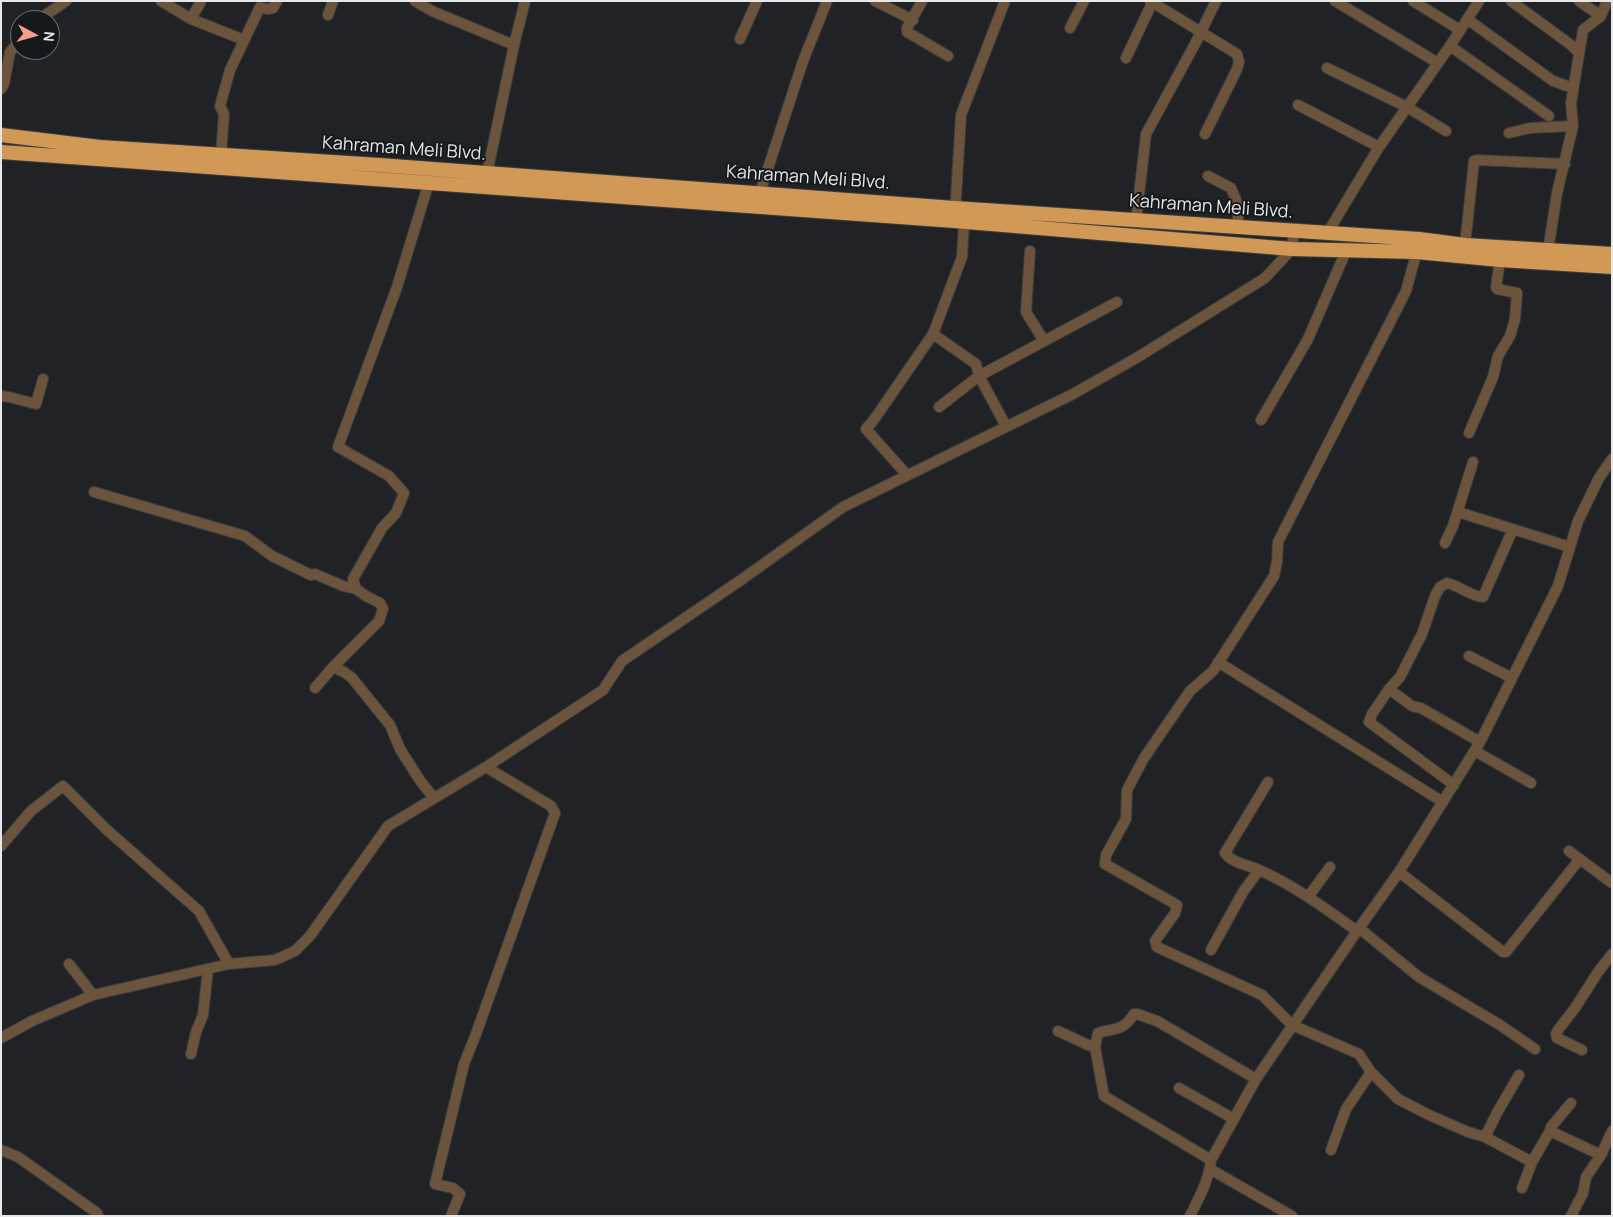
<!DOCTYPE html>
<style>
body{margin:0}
#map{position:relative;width:1613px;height:1217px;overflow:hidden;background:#202225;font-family:Manrope,sans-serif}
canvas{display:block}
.frame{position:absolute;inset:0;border:2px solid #e5e7e9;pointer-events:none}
.north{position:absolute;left:10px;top:10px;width:50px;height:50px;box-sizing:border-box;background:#16191c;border:1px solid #696b6e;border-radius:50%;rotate:96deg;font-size:14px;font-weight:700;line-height:20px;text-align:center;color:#e5e7e9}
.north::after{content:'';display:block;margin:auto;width:18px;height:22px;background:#f59d8e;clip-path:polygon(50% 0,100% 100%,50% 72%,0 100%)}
</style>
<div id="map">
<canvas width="1613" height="1217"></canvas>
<div class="frame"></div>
<div class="north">N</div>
</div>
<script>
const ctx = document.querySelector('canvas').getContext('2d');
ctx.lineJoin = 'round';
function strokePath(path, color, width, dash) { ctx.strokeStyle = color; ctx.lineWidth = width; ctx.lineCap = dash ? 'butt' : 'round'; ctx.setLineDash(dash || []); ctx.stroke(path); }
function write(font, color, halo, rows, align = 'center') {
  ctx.font = font + ' Manrope,sans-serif'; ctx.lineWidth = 4; ctx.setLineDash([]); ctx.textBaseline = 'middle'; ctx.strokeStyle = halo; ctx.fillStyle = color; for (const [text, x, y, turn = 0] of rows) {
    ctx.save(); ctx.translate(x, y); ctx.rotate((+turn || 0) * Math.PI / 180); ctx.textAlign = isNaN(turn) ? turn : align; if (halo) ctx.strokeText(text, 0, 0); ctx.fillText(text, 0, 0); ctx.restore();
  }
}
const minor = new Path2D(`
 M161,1L191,19L244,40
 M415,1L432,11L514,45
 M875,1L913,20
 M922,1L907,28V32L948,56
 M1150,1L1237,54L1239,62L1237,69L1205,134
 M1335,1L1438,63
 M1413,1L1460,30
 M1511,1L1571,45L1579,53
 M1579,1L1601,16
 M328,15L333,1
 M191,19L201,1
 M1467,19L1553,81L1573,88
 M38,20L66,1
 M1070,28L1084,1
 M740,39L757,1
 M1450,46L1549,116
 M1126,58L1153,1
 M1327,68L1407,107L1446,131
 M1,89L4,84L10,52L20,40
 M1298,105L1379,147
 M1509,133L1530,128L1573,126
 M221,155L224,114L220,106L230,70L260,7L267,9L273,8L277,1
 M487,174L514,45L525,1
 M1208,176L1231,188L1238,205V226
 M758,199L803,61L827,1
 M955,214L961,115L1005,1
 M1136,221L1146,134L1195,44L1216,1
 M1328,232L1379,147L1450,46L1479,1
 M1465,245L1474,161L1477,160L1565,164
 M1418,247L1406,291L1278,542L1277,562L1274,576L1213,671L1190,691L1144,758L1127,790L1126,819L1106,855L1105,864L1177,905L1175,913L1155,941L1157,947L1262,995L1292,1025L1359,1054L1371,1072L1398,1099L1429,1115L1468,1132L1485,1137L1532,1162
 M1030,251L1026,312L1044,341
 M1548,251L1557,193L1573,126L1571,103L1583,30L1601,16L1607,1
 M933,334L976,364L979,376L1006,426
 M1,396L9,397L36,404L43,379
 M939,407L979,376L1117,302
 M1261,420L1308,339L1346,251
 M1469,433L1493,377L1498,356L1510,336L1515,319L1517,293L1497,289L1496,287L1500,260
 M907,475L866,429L873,421L933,334L962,257L964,223
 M94,492L245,536L272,556L311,575L315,574L343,586L356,589
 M1458,512L1570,547
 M1445,543L1453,526L1473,462
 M1469,656L1512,678
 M1218,662L1443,802
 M333,667L344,672L352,678L390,725L400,749L421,782L434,798
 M315,688L333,667L379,621L383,609L380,603L366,596L356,589L353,579L382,528L396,513L404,493L389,476L338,447L397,287L429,182
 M1389,689L1412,706L1421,708L1480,742
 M1475,751L1531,783
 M1268,782L1225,853C1232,863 1248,865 1259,870C1294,885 1326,909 1357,931
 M1454,785L1369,722L1372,714L1389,689L1400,677L1422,634L1435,596L1440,587L1447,583C1460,586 1470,596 1483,597L1513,529
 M1,846L31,811L63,786L106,829L199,911L229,964
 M1569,851L1612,883
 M1399,872L1503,952H1506L1579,860
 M1308,897L1330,867
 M1359,928L1419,977L1500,1025L1535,1049
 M1211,950L1243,892L1259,870
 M69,964L93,995
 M1058,1031L1088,1045L1095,1047L1104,1096L1211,1160
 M1,1038L32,1021L93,995L229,964L275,960L295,951L310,936L388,826L486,767L603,690L622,661L741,580L843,507L1073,394L1138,357L1265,278L1292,249L1294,231
 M1095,1047L1098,1033C1116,1028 1123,1031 1134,1014H1137L1157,1021L1256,1079
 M1582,1050L1557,1038L1556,1034L1558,1030L1575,1008L1598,972L1612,954
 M191,1054L196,1032L203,1015L208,969
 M1179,1088L1234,1119
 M1550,1131L1601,1155
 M1485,1137L1498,1111L1519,1075
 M1,1150L18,1157L97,1213L98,1216
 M1331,1150L1346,1109L1371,1072
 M1210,1169L1292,1216
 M1522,1188L1532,1162L1550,1131L1551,1127L1571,1103
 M451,1216L460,1194L453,1188L435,1184L464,1064L476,1034L555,813L551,806L486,767
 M1190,1216C1199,1198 1209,1180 1211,1160L1256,1079L1357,931L1399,872L1480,742L1558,586L1578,521L1599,478L1612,459
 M1571,1216L1583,1193L1586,1177L1601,1155L1612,1131`);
const highway = new Path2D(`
 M1,135L100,147L379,165L954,208L1419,239L1465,245L1612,254
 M1,152L955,221L1292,249L1417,252L1500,260L1612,267`);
strokePath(minor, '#3c3e40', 12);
strokePath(highway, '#3c3e40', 16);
strokePath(minor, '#6b543b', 10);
strokePath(highway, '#d29956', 14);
write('18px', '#e5e7e9', '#16191c', [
 ["Kahraman Meli Blvd.",404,149,4],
 ["Kahraman Meli Blvd.",808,178,4],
 ["Kahraman Meli Blvd.",1211,207,4]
]);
</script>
